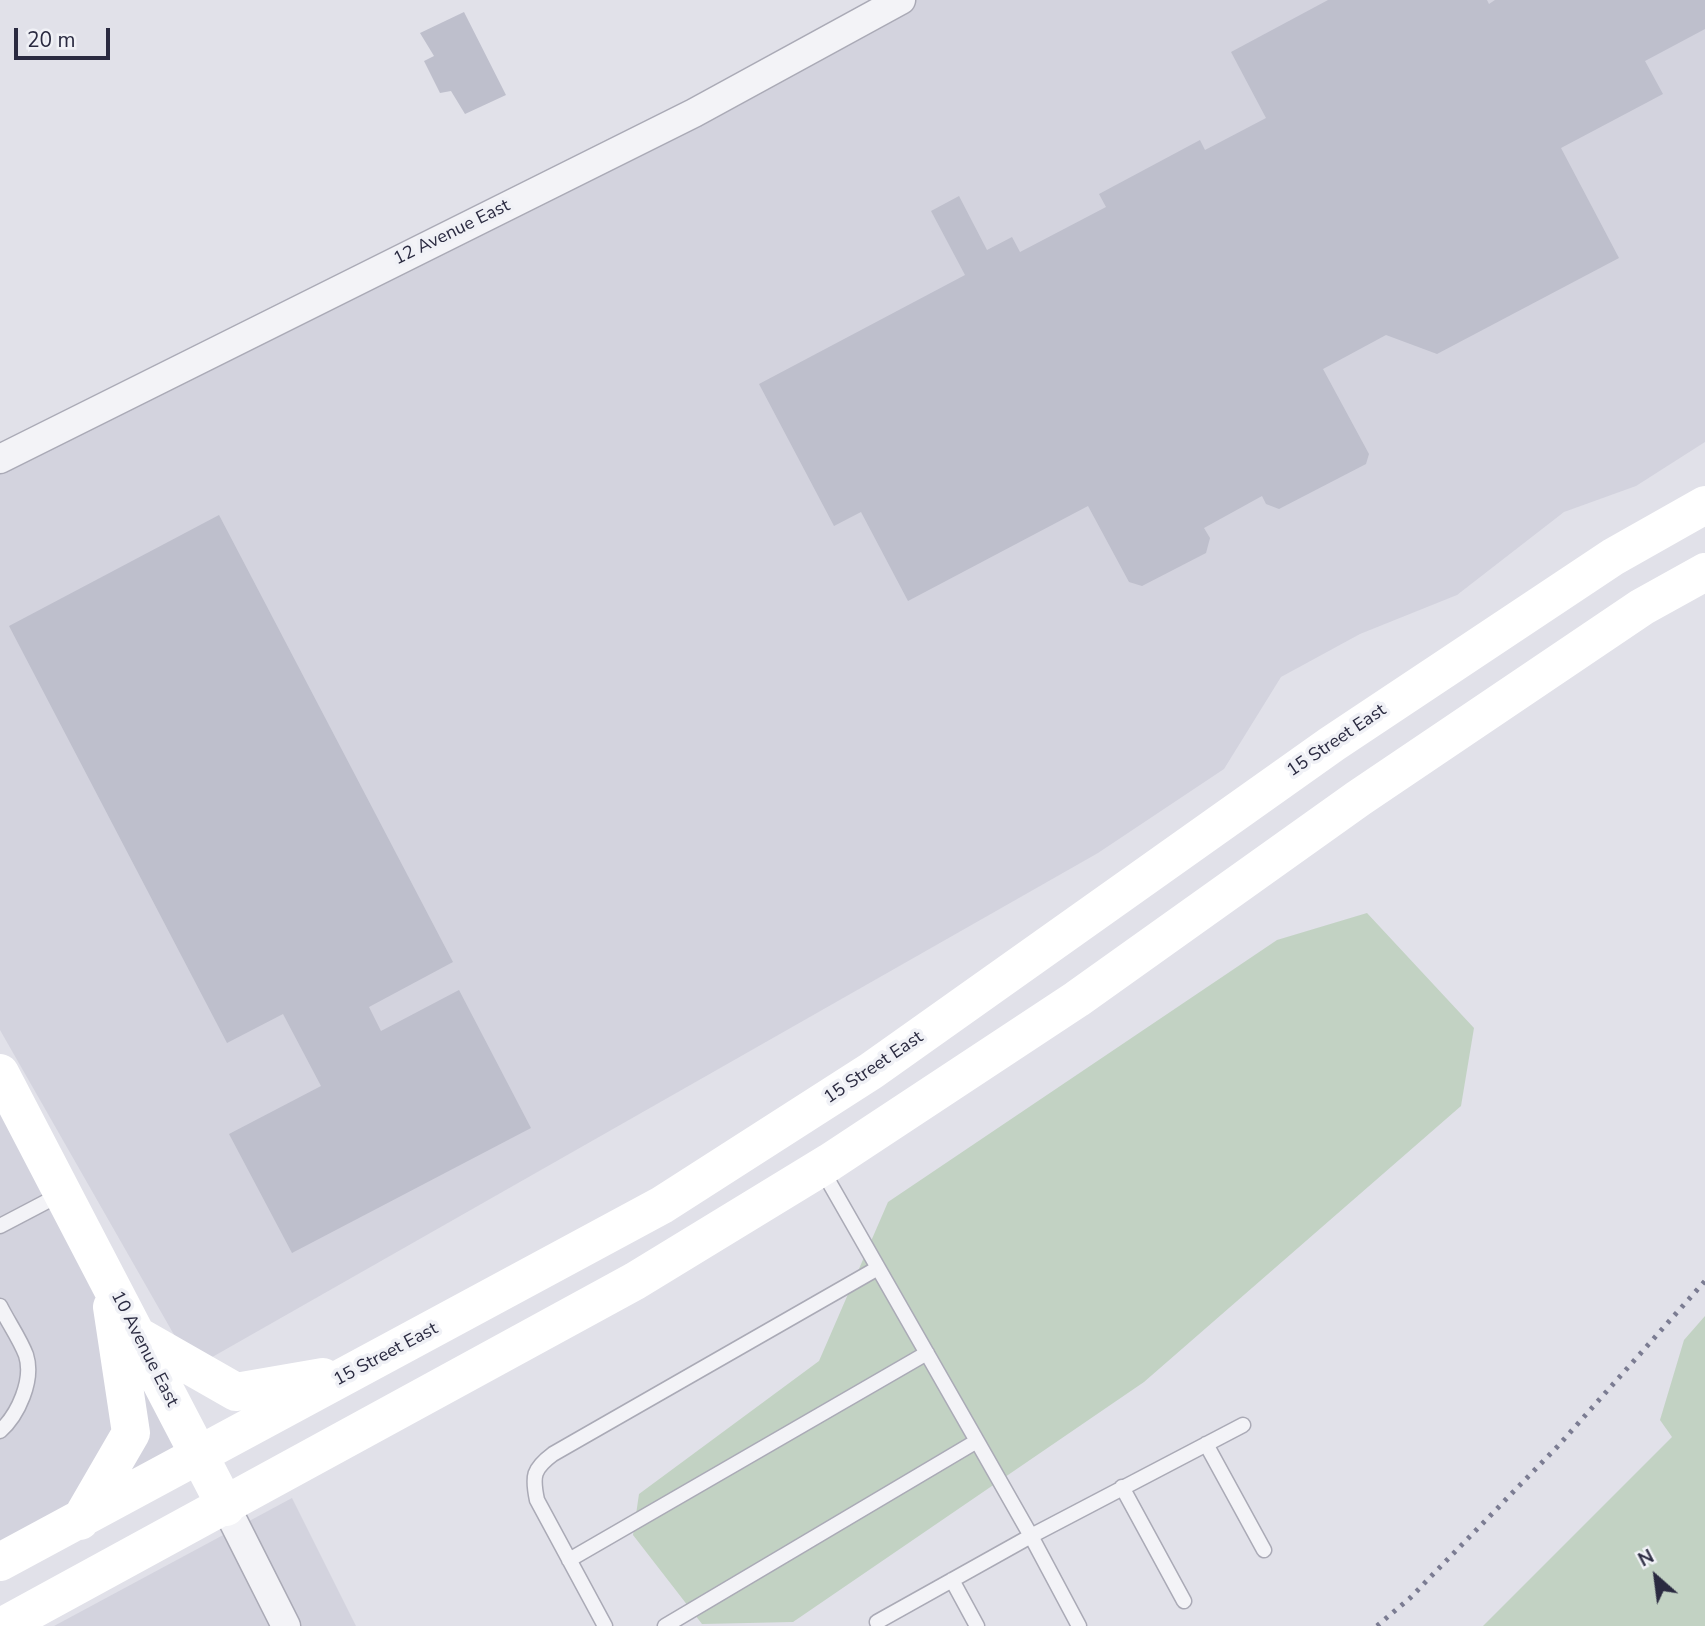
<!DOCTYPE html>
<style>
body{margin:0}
#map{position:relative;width:1705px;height:1626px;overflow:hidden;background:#e1e1e9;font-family:"Nunito Sans",sans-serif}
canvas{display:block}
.north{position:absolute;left:1621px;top:1542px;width:70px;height:70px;-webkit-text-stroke:5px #f0f1f6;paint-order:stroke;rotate:332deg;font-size:19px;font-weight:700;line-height:28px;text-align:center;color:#2a2a40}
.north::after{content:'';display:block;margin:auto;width:24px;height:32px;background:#2a2a40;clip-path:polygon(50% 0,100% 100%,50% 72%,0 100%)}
.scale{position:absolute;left:14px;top:28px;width:96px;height:32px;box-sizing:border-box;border:4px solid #2a2a40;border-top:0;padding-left:9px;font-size:21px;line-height:24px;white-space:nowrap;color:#2a2a40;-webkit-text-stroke:5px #f0f1f6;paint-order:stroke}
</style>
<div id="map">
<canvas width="1705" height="1626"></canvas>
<div class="north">N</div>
<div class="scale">20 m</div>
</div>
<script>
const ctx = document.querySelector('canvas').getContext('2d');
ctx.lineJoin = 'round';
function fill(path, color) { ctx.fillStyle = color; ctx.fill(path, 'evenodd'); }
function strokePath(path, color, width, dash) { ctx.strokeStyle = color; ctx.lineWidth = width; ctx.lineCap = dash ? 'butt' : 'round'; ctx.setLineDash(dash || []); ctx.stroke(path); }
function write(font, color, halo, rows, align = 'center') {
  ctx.font = font + ' "Nunito Sans",sans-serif'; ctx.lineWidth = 7; ctx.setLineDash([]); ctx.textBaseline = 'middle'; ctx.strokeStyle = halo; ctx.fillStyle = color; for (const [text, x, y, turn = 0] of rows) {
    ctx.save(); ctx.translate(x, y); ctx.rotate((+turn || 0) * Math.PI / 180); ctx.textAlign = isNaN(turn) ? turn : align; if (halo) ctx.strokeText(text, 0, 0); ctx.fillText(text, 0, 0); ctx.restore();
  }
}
fill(new Path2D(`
 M901,0H1705V442L1636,486L1564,512L1457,595L1360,634L1281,677L1224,769L1098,853L193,1368L0,1030V459Z
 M0,1073L198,1455L0,1562Z
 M292,1498L356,1626H54Z`), '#d3d3de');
fill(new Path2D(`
 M1367,913L1474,1028L1461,1106L1144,1382L793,1622L702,1624L633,1535L639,1494L819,1361L888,1202L1277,940Z
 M1705,1316V1626H1483L1672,1437L1660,1420L1684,1340Z`), '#c2d2c3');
fill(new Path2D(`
 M1328,0H1487L1489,4L1495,0H1705V29L1645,61L1663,94L1561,148L1619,258L1437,354L1386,335L1323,369L1369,454L1366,464L1279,509L1266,504L1262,496L1204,528L1210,538L1206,553L1142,586L1129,582L1088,506L908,601L861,512L834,526L759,384L965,275L931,211L959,196L987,250L1012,237L1020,252L1106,207L1099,194L1200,140L1205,150L1266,118L1231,52Z
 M464,12L506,95L465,114L451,91L440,93L424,61L434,56L420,33Z
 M219,515L453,962L369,1007L381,1031L459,990L531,1128L292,1253L229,1134L321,1086L283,1014L227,1043L9,626Z`), '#bebfcc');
const lane = new Path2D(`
 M0,1226L61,1194
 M0,1306C8,1322 20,1339 26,1355C34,1380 18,1415 0,1431
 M1206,1444L1264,1550
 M1122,1487L1184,1601
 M569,1560L927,1353
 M952,1580L977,1626
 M877,1622L1031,1536L977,1441
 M605,1626L537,1500C532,1476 533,1469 553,1454L878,1268
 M665,1626L977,1441L821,1168
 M1079,1626L1031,1536L1243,1425`);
const street = new Path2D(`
 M0,459L694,113L901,0
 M226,1507L286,1626`);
strokePath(lane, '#aaaab6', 17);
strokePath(street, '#aaaab6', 31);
strokePath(lane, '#f3f3f7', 14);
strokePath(street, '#f3f3f7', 28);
strokePath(new Path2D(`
 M0,1073L226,1507
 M138,1336L236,1392L323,1377
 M80,1521L131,1433L112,1307
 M0,1562L662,1205L871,1071L1332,744L1613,557L1705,505
 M3,1626L635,1281L830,1162L1077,999L1359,798L1642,607L1705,572`), '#fff', 38);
strokePath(new Path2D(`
 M1377,1626L1410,1598L1558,1446L1705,1281`), '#7b7c92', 5, [3.5, 7]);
write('18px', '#2a2a40', '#f0f1f6', [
 ["12 Avenue East",452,233,-26],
 ["15 Street East",1337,741,-34],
 ["15 Street East",874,1068,-34],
 ["10 Avenue East",144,1349,63],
 ["15 Street East",386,1355,-28]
]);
</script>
